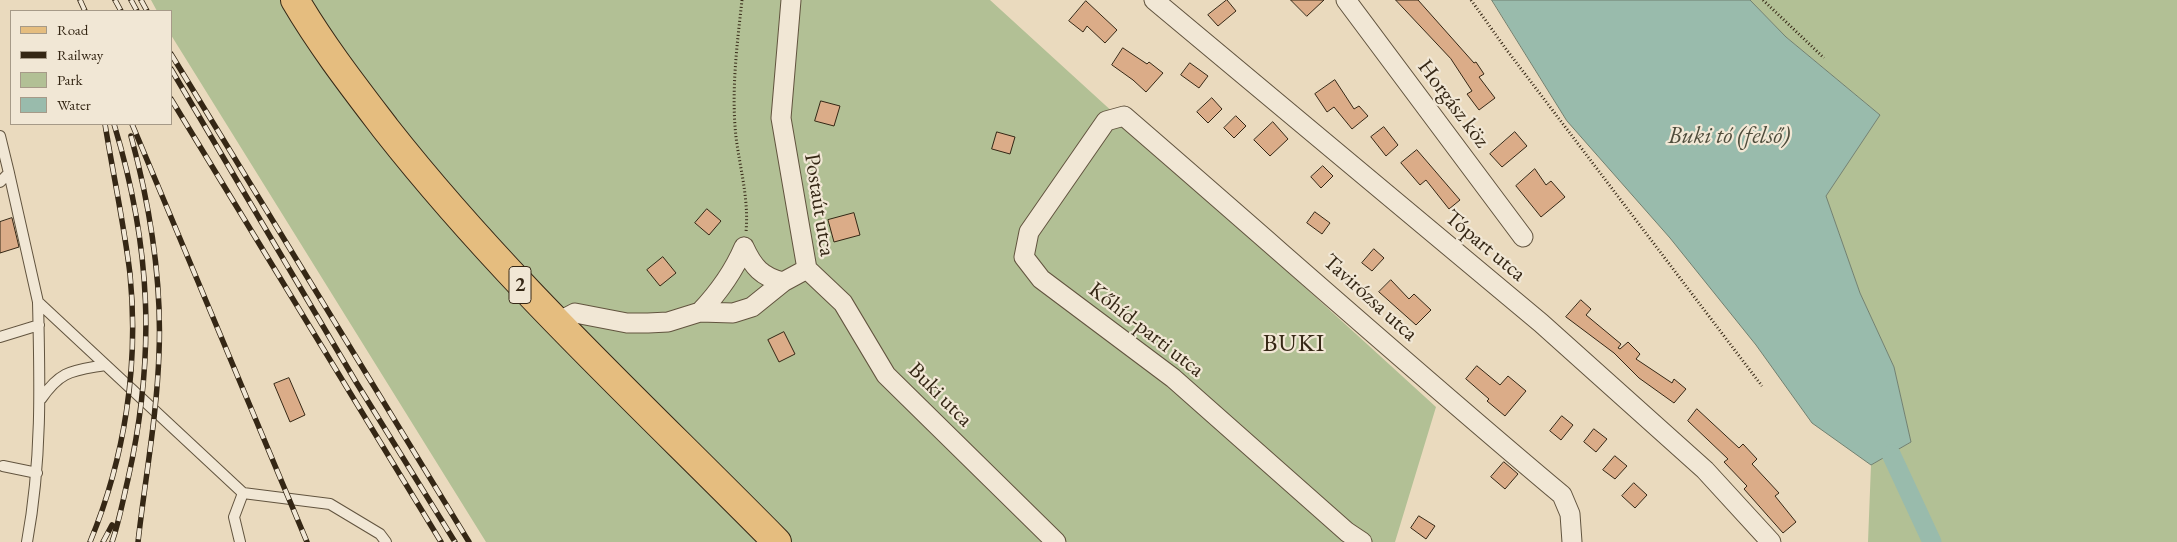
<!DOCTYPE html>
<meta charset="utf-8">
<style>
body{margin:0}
#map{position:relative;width:2177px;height:542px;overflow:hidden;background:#eadabe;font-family:"EB Garamond",serif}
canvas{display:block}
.legend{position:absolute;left:10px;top:10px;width:162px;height:115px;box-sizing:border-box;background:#f1e7d5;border:1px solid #a69a88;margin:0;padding:6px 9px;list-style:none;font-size:15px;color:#352715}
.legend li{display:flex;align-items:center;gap:10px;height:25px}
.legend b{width:25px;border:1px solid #a69a88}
</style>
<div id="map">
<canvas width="2177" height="542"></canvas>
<ul class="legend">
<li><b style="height:6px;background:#e5bd7f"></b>Road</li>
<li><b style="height:6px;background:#352715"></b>Railway</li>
<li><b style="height:14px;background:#b2c095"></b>Park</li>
<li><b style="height:14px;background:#99bbac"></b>Water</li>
</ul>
</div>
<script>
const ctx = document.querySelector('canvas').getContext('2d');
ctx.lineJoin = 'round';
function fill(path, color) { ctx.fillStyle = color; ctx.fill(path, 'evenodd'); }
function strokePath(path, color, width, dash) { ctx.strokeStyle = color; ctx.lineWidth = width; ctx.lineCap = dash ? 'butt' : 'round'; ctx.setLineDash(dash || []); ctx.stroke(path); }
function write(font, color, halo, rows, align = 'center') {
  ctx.font = font + ' "EB Garamond",serif'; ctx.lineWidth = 4.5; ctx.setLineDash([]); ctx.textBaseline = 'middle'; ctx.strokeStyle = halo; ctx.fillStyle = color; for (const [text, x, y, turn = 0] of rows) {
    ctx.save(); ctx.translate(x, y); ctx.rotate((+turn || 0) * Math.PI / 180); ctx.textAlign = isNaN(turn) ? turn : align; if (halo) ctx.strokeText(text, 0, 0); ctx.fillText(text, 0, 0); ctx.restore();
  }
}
fill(new Path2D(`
 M151,0H990L1436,407L1395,542H486L171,35V11H157Z
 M1750,0H2177V542H1868L1871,465L1911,442L1894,367L1860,293L1826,196L1880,115L1786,37Z`), '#b2c095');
const water = new Path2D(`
 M1492,0H1750L1786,37L1880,115L1826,196L1860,293L1894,367L1911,442L1871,465L1812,423L1756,345L1670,238L1567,121Z`);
fill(water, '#99bbac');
strokePath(water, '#718070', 1);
strokePath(new Path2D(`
 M1891,454L1932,542`), '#99bbac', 19);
const building = new Path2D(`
 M1227,0L1236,11L1218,26L1208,15Z
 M1291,0H1324L1307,16Z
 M1396,0H1418L1474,63L1476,62L1484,74L1479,77L1495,98L1479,110L1467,94L1472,91L1451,59Z
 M1086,1L1117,30L1105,43L1087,26L1083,32L1069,21Z
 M1123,48L1147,64L1149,62L1163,73L1146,92L1133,80L1112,65Z
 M1190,63L1208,76L1199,88L1181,75Z
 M1335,80L1354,109L1359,106L1368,116L1352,129L1334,107L1327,112L1315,94Z
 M1212,98L1222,109L1208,123L1197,112Z
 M821,101L840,106L834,126L815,121Z
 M1236,116L1246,126L1234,138L1224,128Z
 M1273,122L1288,139L1270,156L1254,140Z
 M1384,127L1398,145L1386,156L1371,137Z
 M997,132L1015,137L1010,154L992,149Z
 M1515,132L1527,146L1502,167L1490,154Z
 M1417,150L1460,200L1449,209L1426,180L1420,185L1401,163Z
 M1323,166L1333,176L1321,188L1311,177Z
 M1535,169L1546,185L1551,181L1565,197L1541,217L1516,186Z
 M707,209L721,221L709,235L695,223Z
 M1315,212L1330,223L1322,234L1307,223Z
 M854,213L860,235L834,242L828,220Z
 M12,218L19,247L0,253V222Z
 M1374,249L1384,258L1372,271L1362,263Z
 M663,257L676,273L660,286L647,270Z
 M1391,280L1409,299L1414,294L1431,310L1416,325L1379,292Z
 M1581,300L1591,309L1586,315L1621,344L1618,348L1620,349L1628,342L1640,354L1636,359L1672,383L1674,379L1686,389L1674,403L1639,378L1614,353L1566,317Z
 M784,332L795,354L779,362L768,340Z
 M1477,366L1500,385L1508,376L1526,391L1505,416L1487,401L1489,399L1466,379Z
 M289,378L305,415L290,422L274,384Z
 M1697,409L1739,448L1743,444L1757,459L1752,464L1779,493L1775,496L1796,522L1783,533L1744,489L1747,486L1724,462L1728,459L1688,421Z
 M1562,416L1573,425L1561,440L1550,431Z
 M1594,429L1607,439L1596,452L1584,442Z
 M1615,456L1627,466L1615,479L1603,470Z
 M1504,462L1518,474L1505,489L1491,477Z
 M1634,483L1647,495L1635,508L1622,496Z
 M1419,516L1435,526L1426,539L1411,528Z`);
fill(building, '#dbac88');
strokePath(building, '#352715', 1);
const lane = new Path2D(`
 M0,136L9,173L0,182
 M9,173L38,302L243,493L330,504L380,534L386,542
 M0,337L39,325
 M41,399C61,370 72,371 105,365
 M3,466L37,473
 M27,542C42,461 40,384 38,302
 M240,542L234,517L243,493`);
const street = new Path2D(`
 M791,0L781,118L807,269
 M1154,0L1541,323L1705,470L1771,542
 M1346,0L1523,237
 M744,247C753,267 762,277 783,282
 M807,269L843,303L886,375L1056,542
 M700,312C719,292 733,273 744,247
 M556,323L575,313L627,323H648L668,322L700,312L733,313L752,307L783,282L807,269
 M1362,542L1347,532L1173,378L1041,279L1024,257L1029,232L1106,121L1124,116C1270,242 1414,371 1562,495L1570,514L1572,542`);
const primary = new Path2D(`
 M295,0C322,46 354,87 386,129C504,279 644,407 777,542`);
strokePath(lane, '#62543f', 12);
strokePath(street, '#62543f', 21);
strokePath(primary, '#352715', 30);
strokePath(new Path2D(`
 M742,0C737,45 731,92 736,137C740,169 749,199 746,232
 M1471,0L1506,49L1762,386
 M1763,0L1824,58`), '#352715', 3, [1, 2.5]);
strokePath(lane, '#f1e7d5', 10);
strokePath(street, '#f1e7d5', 19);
strokePath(primary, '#e5bd7f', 28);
const rail = new Path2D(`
 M80,0L85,11
 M115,0L121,11
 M131,0L137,11
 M141,0L147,11
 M171,54L469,542
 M171,69L356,382L455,542
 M171,99L441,542
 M132,124L307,542
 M131,136C150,206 162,280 159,353C157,416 145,479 138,542
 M90,542C125,458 139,365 130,274C124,224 113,174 105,124
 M103,542L112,525
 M112,542C119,522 123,500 128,479C156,355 151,246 114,124`);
strokePath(rail, '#352715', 5.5);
strokePath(rail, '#f1e7d5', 4, [11]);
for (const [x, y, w] of [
 [520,285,22]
]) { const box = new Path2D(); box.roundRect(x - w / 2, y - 18.5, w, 37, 4); ctx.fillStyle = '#f1e7d5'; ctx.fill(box); strokePath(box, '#352715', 1); }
write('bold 21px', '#352715', null, [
 ["2",520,285]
]);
write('22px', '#352715', '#f1e7d5', [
 ["Horgász köz",1453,104,53],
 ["Postaút utca",819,205,81],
 ["Tópart utca",1485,246,40],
 ["Tavirózsa utca",1370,298,42],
 ["Kőhíd-parti utca",1146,330,38],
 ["Buki utca",940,395,45]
]);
write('italic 24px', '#4e4c3b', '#f1e7d5', [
 ["Buki tó (felső)",1729,136]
]);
ctx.letterSpacing = '1px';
write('25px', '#352715', '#f1e7d5', [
 ["BUKI",1294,344]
]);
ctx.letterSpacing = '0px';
</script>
